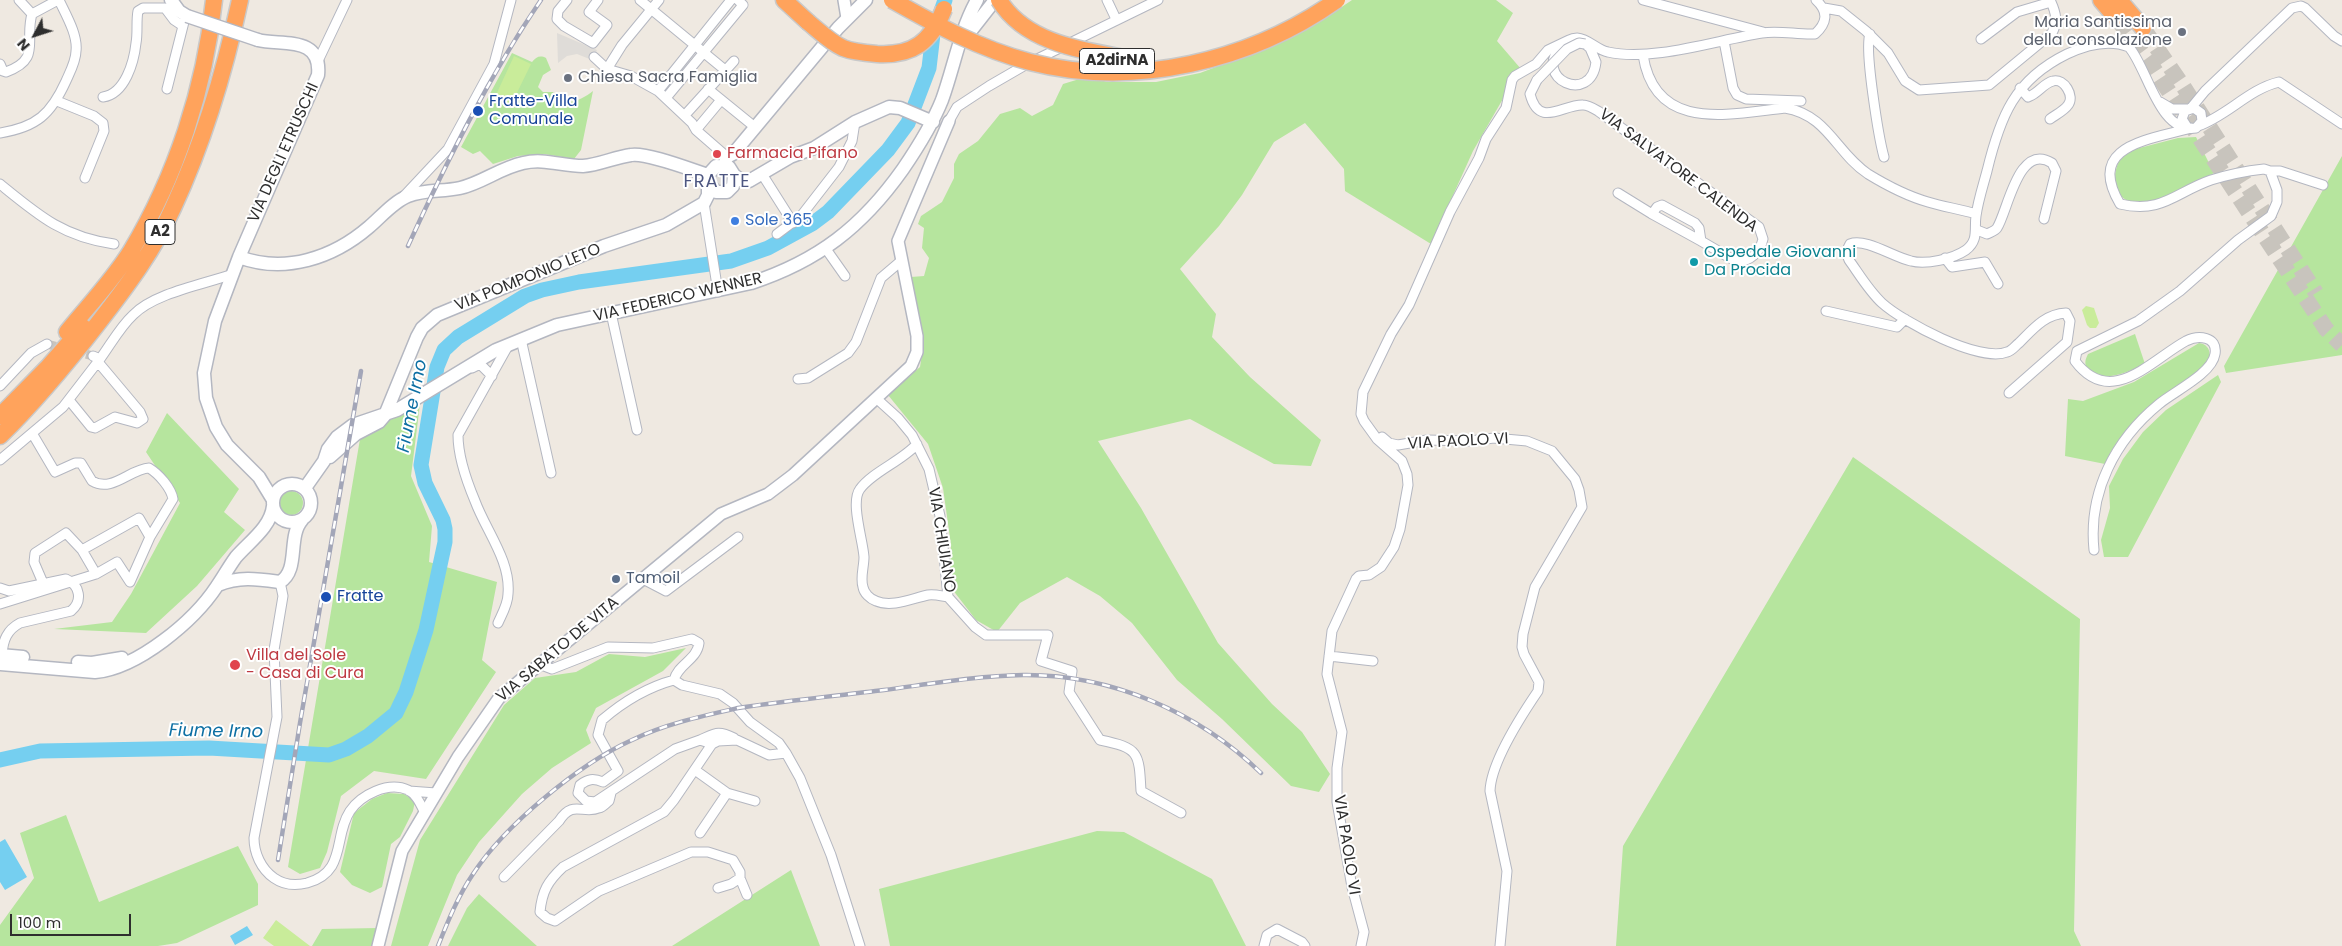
<!DOCTYPE html>
<style>
body{margin:0}
#map{position:relative;width:2342px;height:946px;overflow:hidden;background:#efe9e1;font-family:Poppins,sans-serif}
canvas{display:block}
.north{position:absolute;left:10px;top:10px;width:50px;height:50px;-webkit-text-stroke:4px #fff;paint-order:stroke;rotate:230deg;font-size:14px;font-weight:700;line-height:20px;text-align:center;color:#2e2e2e}
.north::after{content:'';display:block;margin:auto;width:18px;height:22px;background:#2e2e2e;clip-path:polygon(50% 0,100% 100%,50% 72%,0 100%)}
.scale{position:absolute;left:10px;top:914px;width:121px;height:22px;box-sizing:border-box;border:2px solid #2e2e2e;border-top:0;padding-left:6px;font-size:15px;line-height:18px;white-space:nowrap;color:#2e2e2e;-webkit-text-stroke:4px #fff;paint-order:stroke}
</style>
<div id="map">
<canvas width="2342" height="946"></canvas>
<div class="north">N</div>
<div class="scale">100 m</div>
</div>
<script>
const ctx = document.querySelector('canvas').getContext('2d');
ctx.lineJoin = 'round';
function fill(path, color) { ctx.fillStyle = color; ctx.fill(path, 'evenodd'); }
function strokePath(path, color, width, dash) { ctx.strokeStyle = color; ctx.lineWidth = width; ctx.lineCap = dash ? 'butt' : 'round'; ctx.setLineDash(dash || []); ctx.stroke(path); }
function write(font, color, halo, rows, align = 'center') {
  ctx.font = font + ' Poppins,sans-serif'; ctx.lineWidth = 4; ctx.setLineDash([]); ctx.textBaseline = 'middle'; ctx.strokeStyle = halo; ctx.fillStyle = color; for (const [text, x, y, turn = 0] of rows) {
    ctx.save(); ctx.translate(x, y); ctx.rotate((+turn || 0) * Math.PI / 180); ctx.textAlign = isNaN(turn) ? turn : align; if (halo) ctx.strokeText(text, 0, 0); ctx.fillText(text, 0, 0); ctx.restore();
  }
}
fill(new Path2D(`
 M1352,0H1496L1513,13L1497,41L1521,69L1509,75L1504,97L1473,151L1431,244L1345,191L1344,169L1305,123L1274,142L1242,195L1219,226L1180,269L1216,314L1212,337L1250,377L1321,440L1311,466L1274,464L1190,419L1098,441L1141,508L1218,643L1272,704L1302,732L1330,774L1319,792L1291,786L1222,719L1177,680L1132,623L1100,596L1067,577L1020,603L997,632L976,620L949,585L951,545L943,488L928,444L888,395L920,367L924,341L911,277L924,276L929,258L922,248L924,228L918,224L921,216L942,202L954,178V164L959,154L978,141L1000,114L1020,108L1032,116L1053,105L1063,84L1086,77L1108,82H1156L1200,73L1269,47L1318,23Z
 M512,53L532,62C536,57 540,55 546,58L551,70L543,75L538,87L543,92H553C561,110 582,100 593,91L581,150L574,159L544,154L518,156L493,164L480,151L473,154L461,147Z
 M2196,137L2214,173C2195,183 2129,223 2117,189C2112,174 2117,164 2124,152L2178,138Z
 M2342,156V355L2226,373L2224,366Z
 M2135,334L2145,364C2129,371 2103,385 2088,369C2084,364 2085,360 2088,354Z
 M2199,343C2213,345 2212,360 2203,369C2196,376 2186,381 2178,387C2148,408 2120,430 2105,464L2065,456L2068,399L2083,401L2134,382Z
 M2218,375L2221,382L2128,557H2104L2101,540L2110,508L2109,486L2123,459L2143,432L2166,410Z
 M420,404L411,476L432,526L429,562L497,582L482,660L496,672L426,779L374,771L341,796L327,852L320,868L300,874L288,867L361,433Z
 M167,413L239,489L224,512L245,530L197,586L146,633L54,629L112,622L131,594L180,503L146,452Z
 M1853,457L2080,619L2074,931L2081,946H1616L1623,846Z
 M279 503a12 12 0 1 1 24 0a12 12 0 1 1-24 0Z
 M686,648L663,671L596,708L586,730L591,743L552,768L522,794L479,842L457,875L428,946H391L420,840L504,705L535,678L576,672L609,654L645,657Z
 M387,793L404,794L415,801L413,811L400,837L391,844L382,887L370,893L352,885L340,872L354,813L372,799Z
 M66,815L99,902L238,846L258,884V905L177,943L158,946H0V925L34,878L20,833Z
 M1097,831L1124,832L1212,879L1246,946H890L879,889Z
 M791,870L820,946H672Z
 M479,894L537,946H448L467,908Z
 M378,928L372,946H312L322,929Z`), '#b6e59e');
fill(new Path2D(`
 M514,56L531,64L511,105L495,97Z
 M2086,306L2094,308L2099,323L2096,328H2090L2087,325L2082,310Z
 M276,920L310,946H274L263,938Z`), '#c9ec9a');
fill(new Path2D(`
 M557,33L597,50L592,60L577,54L567,56L558,63Z
 M717,169L732,175L723,192L709,177Z`), '#dfdcd8');
fill(new Path2D(`
 M5,839L27,877L5,890L0,882V842Z
 M247,926L253,935L235,945L230,936Z`), '#75cff0');
strokePath(new Path2D(`
 M0,760L40,751L209,748L329,755L346,749L368,736L396,713L406,692L426,630L445,542V529L443,520L425,483L421,465L437,367L444,350L458,337L525,296L542,290L579,282L731,261L768,248L812,224L828,212L888,150L908,123L929,68L933,34L945,0`), '#75cff0', 15);
strokePath(new Path2D(`
 M47,344L93,356`), '#c8c4bd', 9, [9, 4.5]);
strokePath(new Path2D(`
 M2118,20L2152,66L2326,329L2342,345
 M2143,28L2183,86L2316,293`), '#c8c4bd', 16, [16, 8]);
const minor = new Path2D(`
 M19,0L32,14
 M567,0L558,11L557,19L564,26L593,43L607,25L589,12L598,0
 M640,0L725,70
 M1107,0L1116,19
 M1643,0L1763,32
 M1824,8L1841,11L1866,31L1888,53L1905,81L1919,90L1989,85L2052,33C2058,22 2056,13 2051,2L2017,12L1981,39
 M1870,34C1864,49 1879,139 1884,157
 M1724,41L1733,88L1737,95L1746,99L1801,101
 M1585,44L1590,48L1596,62C1591,106 1532,78 1561,47C1565,42 1570,38 1577,38C1589,39 1597,50 1608,52C1652,62 1717,40 1762,33C1779,30 1798,35 1815,34C1827,23 1829,12 1816,0
 M1643,55C1655,133 1729,114 1785,108C1828,115 1836,153 1868,174C1886,185 1907,196 1928,202C1944,207 1960,209 1976,214
 M594,57L607,69L631,76L658,91L692,123L696,130L727,157
 M317,63L347,0
 M0,64L3,71L6,72C42,59 24,41 32,14L58,0
 M607,69L622,45L659,0
 M1537,80L1530,94C1539,129 1563,104 1583,105C1588,105 1593,108 1598,111L1759,227L1763,239C1760,252 1751,261 1737,262L1701,241L1699,228L1695,223L1662,205L1657,207L1652,214L1701,241
 M2020,88L2028,97L2030,96C2038,93 2044,83 2053,81C2064,78 2075,96 2068,105C2064,111 2055,115 2050,119
 M167,89L184,22
 M708,89L756,128
 M658,91L731,0
 M103,97C125,94 134,62 136,43C138,32 136,21 138,11L143,8H165L174,20L183,26
 M666,98L743,5L738,0
 M57,101L94,116L103,123L104,131L85,178
 M2160,102L2172,109H2188
 M2191,108L2205,91L2292,8L2301,6L2305,8L2334,36L2342,41
 M685,115L734,61
 M949,121L957,107L989,86L1027,64L1158,0
 M2198,126C2227,116 2249,89 2279,82L2342,124
 M696,130L721,100
 M0,133C37,127 51,114 66,81C70,72 76,61 76,51C78,35 66,15 59,0
 M2270,171H2280L2323,185
 M762,174L793,223
 M0,184C38,215 63,237 114,244
 M1618,193L1652,214
 M404,196L448,149L494,64L511,0
 M704,203L718,292
 M1977,230L1987,234C1991,232 1995,231 1997,228C2008,211 2018,142 2052,163L2056,171L2044,219
 M777,234L801,216L839,167L852,141L855,122
 M826,249L845,276
 M1945,258L1952,267L1985,262L1998,284
 M1826,311L1897,327L1905,319
 M611,313L637,430
 M521,339L551,473
 M93,356L100,359C111,344 120,327 133,315C154,293 205,284 233,274
 M472,368L480,364L492,376
 M798,379L808,378L848,353L856,342L881,278L901,261
 M0,386L31,353L47,344
 M2009,393L2067,342L2070,321L2066,313C2045,314 2033,329 2019,343C2015,346 2012,351 2007,352C1980,363 1903,322 1882,303C1869,291 1859,274 1849,260L1846,252L1850,244C1866,238 1893,257 1911,261C1926,265 1953,259 1966,250C1979,240 1974,229 1976,216C1978,201 1983,186 1987,171C2000,117 2014,80 2067,54C2086,45 2109,39 2129,47C2148,69 2159,134 2196,128L2202,121L2201,113L2194,108L2185,111L2182,119L2187,127
 M877,399L898,418L912,435L929,469L940,516L948,597L975,627L986,635H1048L1041,661L1072,671L1069,692L1100,740C1139,748 1139,752 1141,791L1181,813
 M69,400L91,427L95,428L115,417L137,423L143,419L140,412L98,362
 M32,433L55,472L75,463H81L92,481C112,493 130,469 149,468C159,474 171,488 173,499L150,537L130,582
 M1382,437L1389,443L1398,445L1427,440L1470,441L1494,438L1527,441L1552,451L1575,479L1579,490L1582,507L1535,587L1523,634L1522,647L1524,654L1539,682L1538,691C1521,716 1491,762 1490,791L1507,871L1500,946
 M917,444C902,461 872,472 860,489C850,502 863,540 864,557C864,567 860,578 863,587C864,593 870,599 876,601C892,608 913,598 928,595C935,594 941,596 948,597
 M0,460L63,407L100,359
 M2094,550C2088,492 2115,440 2159,404C2173,392 2212,374 2215,354C2218,336 2198,335 2186,341C2151,360 2111,409 2075,361L2077,351L2138,321L2180,291L2238,240L2271,216L2277,202V190L2270,171L2264,169C2246,171 2227,175 2211,180C2176,192 2162,214 2120,204C2085,145 2149,140 2191,128
 M96,574L82,550L139,518L150,537
 M643,579L666,591L738,537
 M280,582L283,596L274,650L277,717L254,838C254,853 261,869 274,878C284,885 295,886 307,883C347,872 333,837 350,811C361,795 388,781 408,790C416,794 420,803 424,811
 M43,583L34,562L35,553L66,533L82,550
 M0,588L9,591L66,579C80,585 83,601 71,611L20,623C7,630 3,640 2,655
 M0,604L96,574L117,562L130,582
 M498,623C502,614 508,604 508,594C511,561 486,531 475,501C467,482 458,456 458,435L509,344
 M1329,656L1373,661
 M539,664L552,669L608,647L653,648L692,639L699,643C697,660 678,664 674,680L682,685L720,694L733,703L750,722L779,743L786,753L800,778L831,855L860,946
 M674,680C648,687 623,702 602,720L598,735L618,771L603,782C593,778 588,779 580,785L578,793L586,801L595,802L675,749L700,740L712,744
 M700,740C716,733 718,730 734,738
 M695,770L727,793L755,801
 M409,791L436,793
 M700,833L727,793
 M504,877L559,821C573,799 583,815 599,808C603,807 606,803 609,801L611,793
 M740,878L747,895
 M718,888L731,884L740,878V872L733,860L708,852H691L599,891L555,921L547,918L540,912C542,891 548,881 563,867L664,812L674,800L712,744L718,741L737,740L769,755L786,753
 M1264,946L1267,935L1277,929L1302,942L1305,946
 M1361,946L1364,932L1352,887L1337,802V768L1342,732L1327,674L1332,631L1356,579L1359,576L1369,575L1381,567L1394,547L1400,529L1408,485L1407,474L1402,461L1377,439L1364,421L1361,414L1363,392L1391,334L1409,305L1450,212L1479,158L1486,139L1506,108L1512,80L1515,76L1536,64L1548,50L1569,40`);
const tertiary = new Path2D(`
 M844,0L847,18
 M378,946L402,851L458,757L499,698L721,514L768,494L793,475L911,366L917,352V336L898,241L949,121`);
const secondary = new Path2D(`
 M171,0L179,11L187,16
 M966,37L995,0
 M258,40C281,46 322,35 318,75L239,257L215,321L204,373L206,398L216,427L227,445L259,477L273,500
 M724,166L727,157L733,154L838,28L866,0
 M734,175L741,180L749,181L790,157L814,148L855,122L889,107L900,108L933,122
 M239,257C285,274 333,258 369,227C381,217 393,202 408,196C426,189 441,192 460,188C482,183 500,168 523,163C544,158 562,166 583,166C599,165 615,157 631,155C646,152 692,170 708,175
 M330,457L356,434L379,422L385,415L417,337L422,328L437,315L604,246L666,225L704,203L708,195V175L716,166L729,167L734,175L733,186L727,192H716L708,183
 M273 503a19 19 0 1 1 38 0a19 19 0 1 1-38 0Z
 M305,488L324,461L328,449L337,437L353,425L397,410L496,350L557,325L751,283C818,261 862,227 903,169C918,147 932,125 942,100C954,67 960,30 977,0
 M218,585C239,576 258,579 280,582C300,570 287,537 302,520
 M0,655L23,657
 M78,662L92,663L122,658
 M0,664L95,672C138,668 194,621 217,586C224,576 228,568 236,557C249,542 271,527 273,506`);
const motorway = new Path2D(`
 M784,0L808,22
 M2101,0L2118,20
 M2119,0L2143,28
 M67,332C88,306 113,280 131,251C176,176 205,88 214,0
 M0,416L48,367L83,327
 M0,436C36,401 68,362 99,322C127,286 154,250 173,208C203,143 225,70 240,0`);
strokePath(minor, '#b4b7c1', 11);
strokePath(tertiary, '#b4b7c1', 14);
strokePath(secondary, '#b4b7c1', 15);
strokePath(motorway, '#c9c9c9', 19);
strokePath(minor, '#fff', 9);
strokePath(tertiary, '#fff', 11);
strokePath(secondary, '#fff', 12);
strokePath(motorway, '#ffa35c', 16);
const rail = new Path2D(`
 M408,246C446,163 489,76 541,0
 M278,860L300,723L361,371
 M438,946C448,921 458,896 473,874C505,825 579,764 632,740C665,724 702,716 738,708C786,701 835,696 884,690C930,684 976,676 1023,675C1111,674 1198,712 1261,773`);
strokePath(rail, '#a3a6b8', 4.5);
strokePath(rail, '#fff', 2.5, [8]);
const minorBridge = new Path2D(`
 M1537,80L1567,49L1579,43L1585,44`);
const secondaryBridge = new Path2D(`
 M187,16L258,40`);
const motorwayBridge = new Path2D(`
 M892,0C936,25 980,49 1030,62C1134,89 1251,61 1337,0
 M999,0C1028,47 1091,51 1140,61
 M808,22C819,31 830,42 843,48C853,52 865,53 877,54C913,56 931,42 944,9`);
strokePath(minorBridge, '#b4b7c1', 11, []);
strokePath(secondaryBridge, '#b4b7c1', 15, []);
strokePath(motorwayBridge, '#c9c9c9', 19, []);
strokePath(minorBridge, '#fff', 9);
strokePath(secondaryBridge, '#fff', 12);
strokePath(motorwayBridge, '#ffa35c', 16);
for (const [x, y, r, color] of [
 [2182,32,5,"#6b7280"],
 [568,78,5,"#6b7280"],
 [478,111,6,"#1a4fb4"],
 [717,154,5,"#e0444e"],
 [735,221,5,"#3f7fe0"],
 [1694,262,5,"#0f9aa8"],
 [616,579,5,"#5c6f8a"],
 [326,597,6,"#1a4fb4"],
 [235,665,6,"#e0444e"]
]) { const dot = new Path2D(); dot.arc(x, y, r, 0, 2 * Math.PI); ctx.fillStyle = color; ctx.fill(dot); strokePath(dot, '#fff', 2); }
for (const [x, y, w] of [
 [1117,61,75],
 [160,232,30]
]) { const box = new Path2D(); box.roundRect(x - w / 2, y - 12.5, w, 25, 4); ctx.fillStyle = '#fff'; ctx.fill(box); strokePath(box, '#2e2e2e', 1); }
write('bold 15px', '#2e2e2e', null, [
 ["A2dirNA",1117,61],
 ["A2",160,232]
]);
write('16px', '#5b616d', '#fff', [
 ["Maria Santissima",2172,23],
 ["della consolazione",2172,41],
 ["Chiesa Sacra Famiglia",578,78,"left"]
], 'right');
write('16px', '#164399', '#fff', [
 ["Fratte-Villa",489,102],
 ["Comunale",489,120],
 ["Fratte",337,597]
], 'left');
write('16px', '#2e2e2e', '#fff', [
 ["VIA DEGLI ETRUSCHI",284,153,-66],
 ["VIA SALVATORE CALENDA",1678,171,37],
 ["VIA POMPONIO LETO",528,278,-22],
 ["VIA FEDERICO WENNER",678,298,-13],
 ["VIA PAOLO VI",1458,442,-3],
 ["VIA CHIUIANO",941,540,81],
 ["VIA SABATO DE VITA",558,650,-40],
 ["VIA PAOLO VI",1346,845,81]
]);
write('16px', '#be3a42', '#fff', [
 ["Farmacia Pifano",727,154],
 ["Villa del Sole",246,656],
 ["- Casa di Cura",246,674]
], 'left');
write('16px', '#366cbe', '#fff', [
 ["Sole 365",745,221]
], 'left');
write('16px', '#0d838f', '#fff', [
 ["Ospedale Giovanni",1704,253],
 ["Da Procida",1704,271]
], 'left');
write('16px', '#4e5e75', '#fff', [
 ["Tamoil",626,579]
], 'left');
ctx.letterSpacing = '1px';
write('18px', '#4d5680', '#fff', [
 ["FRATTE",717,182]
]);
ctx.letterSpacing = '0px';
write('italic 18px', '#0d6fa3', '#fff', [
 ["Fiume Irno",413,406,-79],
 ["Fiume Irno",216,732,1]
]);
</script>
